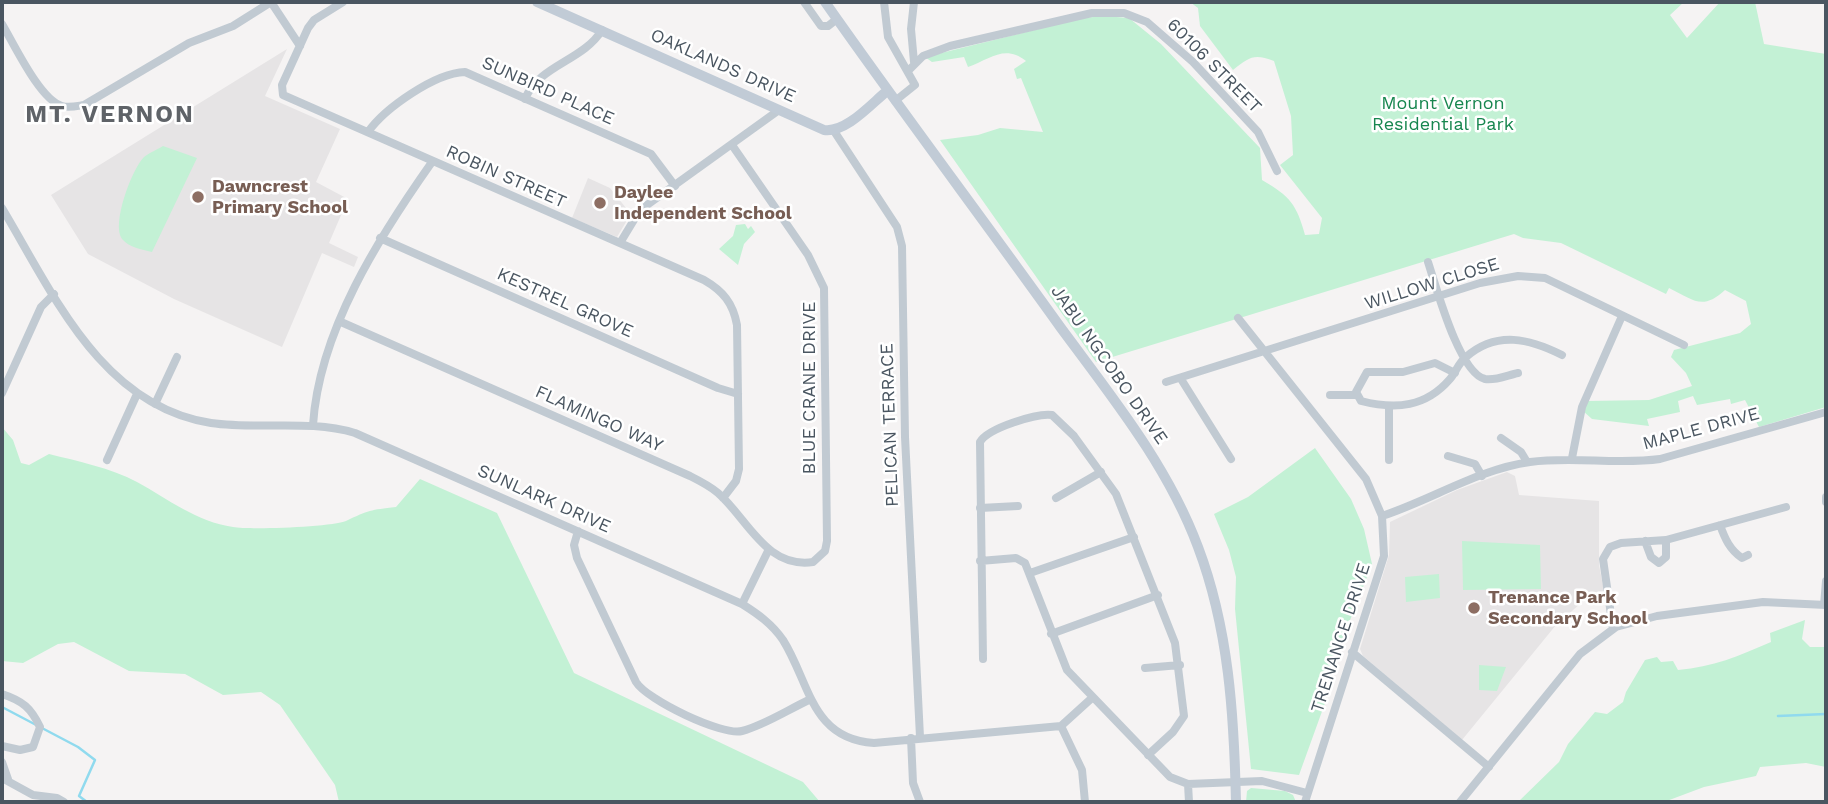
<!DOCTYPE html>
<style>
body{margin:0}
#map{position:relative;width:1828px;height:804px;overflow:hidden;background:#f5f3f3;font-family:"Work Sans",sans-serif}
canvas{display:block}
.frame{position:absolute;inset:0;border:4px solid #4a5661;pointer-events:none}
</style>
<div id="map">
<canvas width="1828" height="804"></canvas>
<div class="frame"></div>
</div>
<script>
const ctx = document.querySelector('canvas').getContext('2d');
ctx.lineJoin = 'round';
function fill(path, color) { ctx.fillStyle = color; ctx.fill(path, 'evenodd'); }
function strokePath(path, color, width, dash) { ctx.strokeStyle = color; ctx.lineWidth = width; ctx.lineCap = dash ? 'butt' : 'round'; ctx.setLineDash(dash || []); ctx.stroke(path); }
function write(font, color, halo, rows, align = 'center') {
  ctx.font = font + ' "Work Sans",sans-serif'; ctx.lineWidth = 5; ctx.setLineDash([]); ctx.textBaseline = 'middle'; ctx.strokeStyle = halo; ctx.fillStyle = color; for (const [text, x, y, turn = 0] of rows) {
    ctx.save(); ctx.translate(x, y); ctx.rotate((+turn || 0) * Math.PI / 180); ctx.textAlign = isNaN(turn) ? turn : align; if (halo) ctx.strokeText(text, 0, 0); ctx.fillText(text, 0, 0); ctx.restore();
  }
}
fill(new Path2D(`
 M287,49L265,96L340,129L316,182L348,199L329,243L358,257L354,267L322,253L282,347L174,299L88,254L51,195Z
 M588,178L610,188L626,208V222L617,237L572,218Z
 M1507,472L1515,476L1519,495L1599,501V565L1604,591L1589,596L1556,625L1462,740L1363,656L1360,649L1389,555L1390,522L1457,490Z`), '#e6e4e5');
fill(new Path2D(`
 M1190,2H1684L1670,15L1687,38L1720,2H1755L1764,44L1826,54V407L1759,427L1745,400L1731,404L1730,399L1697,405L1693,396L1678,401L1680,412L1647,419L1649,426L1592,419L1583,411L1587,401L1649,400L1692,386L1686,373L1671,357L1674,350L1740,333L1751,324L1746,301L1725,290C1702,311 1694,300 1669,288L1666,294L1561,243L1523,238L1514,234L1096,362L940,140L978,135L1000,128L1043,132L1021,78L1017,79L1014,69L1026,61C1005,44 990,59 968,67L964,57L932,62L925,57L1083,18L1104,16L1129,18L1161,44L1260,148L1262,180C1290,196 1297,205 1305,235L1319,234L1322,218L1280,165L1293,155L1291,116L1274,61C1254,53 1249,57 1233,70L1200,26L1198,8Z
 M163,146L197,158L152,252C141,249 130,248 122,239C111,224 132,169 144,157C149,153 158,149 163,146Z
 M745,224L748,229L751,226L755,232L744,244L738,265L719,249L733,236L736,225Z
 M2,427L13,440L21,463L29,465L49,454C77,461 111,468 137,482C168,499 197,522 233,527C250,530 332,527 346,521C369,510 370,510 396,507L420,479L497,513L574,673L803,782L820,802H339L335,785L280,705L261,692L223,695L185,674L129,671L74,642L58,644L23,663L2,661Z
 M1315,448L1351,499L1364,529L1372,564L1336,656L1329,692L1299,775L1251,769L1235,609L1236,577L1229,550L1214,514L1248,497Z
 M1462,541L1540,545L1541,589L1463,590Z
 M1439,574L1440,598L1406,602L1405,577Z
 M1805,620L1802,639L1810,647H1826V767L1806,763L1760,767L1756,776L1704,787L1664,802H1518L1559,762L1568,744L1595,712L1607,714L1623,702L1626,692L1645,660L1657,657L1661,662L1673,661L1678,670C1713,667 1739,656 1771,642L1770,633Z
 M1479,665L1506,667L1497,691L1479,690Z
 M1251,788L1285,791L1293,795L1296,802H1246L1247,791Z`), '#c3f1d5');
strokePath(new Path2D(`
 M2,707L78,747L95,760L79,796L87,802
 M1778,716L1826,714
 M283,802H299`), '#90daee', 2.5);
strokePath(new Path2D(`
 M271,2L300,46
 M343,2L314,20L308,28L282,85L283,95L704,280C723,291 733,303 737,325L739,469L736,481L723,498
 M804,2L821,26H828L837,19
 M884,2L888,37L915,85L895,101
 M2,24C14,44 40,100 62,106C69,108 77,106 84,105L189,43L233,26L271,2
 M914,62L911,29L914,2
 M908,71L923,56L950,46L1092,13H1124L1147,22L1193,62L1258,132L1277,171
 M525,99C539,65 583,61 602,30
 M834,131L897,227L902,246L905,437L920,737
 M368,132C385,108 435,73 465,72L651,154L675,186
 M2,208C53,293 101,406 211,423C259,430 308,419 355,433L742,604C758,614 772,624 783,640C810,683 811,739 874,743L1061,726L1093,697
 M380,238L718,388L738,394
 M620,243L640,210L779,110
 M1428,262C1436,286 1459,373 1485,379C1495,381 1508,375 1518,373
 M1238,318L1366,479L1382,516L1384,556L1305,802
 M341,322L690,476C700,481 710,486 718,493C747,518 766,569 813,562L825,551L827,541L824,288L808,255L732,145
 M1455,373L1435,363L1403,372H1367L1356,392L1361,401C1396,410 1426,407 1450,379C1456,372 1459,362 1466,357C1497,330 1530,339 1562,355
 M1181,379L1231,459
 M1166,382L1480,283L1518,276L1545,278L1684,345
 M2,393L41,307L54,294
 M1330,395H1357
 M155,404L177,357
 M313,425C319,331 379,237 432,162
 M1501,438L1521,452L1527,462
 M1448,456L1475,464L1482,476
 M1572,458L1582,407L1622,316
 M107,460L137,394
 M1389,460V406
 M1826,497V502
 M1056,498L1101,472
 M980,508L1018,506
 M1382,516C1431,500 1479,469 1530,462C1573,456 1617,465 1660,459L1826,412
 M1720,525C1725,539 1730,550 1742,558L1748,555
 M578,531L574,545L577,558L636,682C647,700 722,736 742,731C765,725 789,709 811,699
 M1645,541L1651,557L1659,563L1666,557V540
 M980,561L1016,558L1025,563L1067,670L1170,777L1188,784L1262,781L1307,793
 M1030,573L1134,537
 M742,604L769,549
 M1824,605L1826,581
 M1613,629L1603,559L1610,547L1621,543L1666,540L1786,507
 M1051,634L1158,595
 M1352,652L1489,767
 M983,659L980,442C988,428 1037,413 1052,415L1074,436L1116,494L1175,643L1184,716L1173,732L1148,755
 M1145,668L1180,665
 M2,694C23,701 31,708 40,727L33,747L20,750L2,746
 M1061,726L1082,770L1085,802
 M911,738L913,783L920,802
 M2,762L8,779
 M2,778L33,795L57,798L64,802
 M1188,784L1189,802
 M1460,802L1580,654L1616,627L1657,616L1763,602L1826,605`), '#c1cad2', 8);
strokePath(new Path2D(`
 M537,2L824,130C846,133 871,104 887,91
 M825,2C902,112 983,219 1061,328C1112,397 1168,466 1198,547C1229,629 1234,715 1236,802`), '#c1cbd6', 10);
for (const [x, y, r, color] of [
 [198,197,7,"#8d6e63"],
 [600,203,7,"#8d6e63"],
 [1474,608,7,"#8d6e63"]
]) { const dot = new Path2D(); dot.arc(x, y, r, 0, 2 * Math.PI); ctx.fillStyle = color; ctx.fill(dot); strokePath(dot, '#fff', 2.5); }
write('18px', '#4a5661', '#fff', [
 ["OAKLANDS DRIVE",723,66,24],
 ["60106 STREET",1214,66,45],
 ["SUNBIRD PLACE",548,91,24],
 ["ROBIN STREET",506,177,24],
 ["WILLOW CLOSE",1432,284,-17],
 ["KESTREL GROVE",565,303,24],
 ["JABU NGCOBO DRIVE",1109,365,55],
 ["BLUE CRANE DRIVE",810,388,-90],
 ["FLAMINGO WAY",599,419,24],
 ["PELICAN TERRACE",890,425,-92],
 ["MAPLE DRIVE",1701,429,-15],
 ["SUNLARK DRIVE",544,499,24],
 ["TRENANCE DRIVE",1341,638,-72]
]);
write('18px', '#17864f', '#fff', [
 ["Mount Vernon",1443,104],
 ["Residential Park",1443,125]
]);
write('bold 18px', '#785e54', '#fff', [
 ["Dawncrest",212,187],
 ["Primary School",212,208],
 ["Daylee",614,193],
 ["Independent School",614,214],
 ["Trenance Park",1488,598],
 ["Secondary School",1488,619]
], 'left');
ctx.letterSpacing = '2px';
write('bold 24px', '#5f6368', '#fff', [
 ["MT. VERNON",110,115]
]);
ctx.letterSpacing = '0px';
</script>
